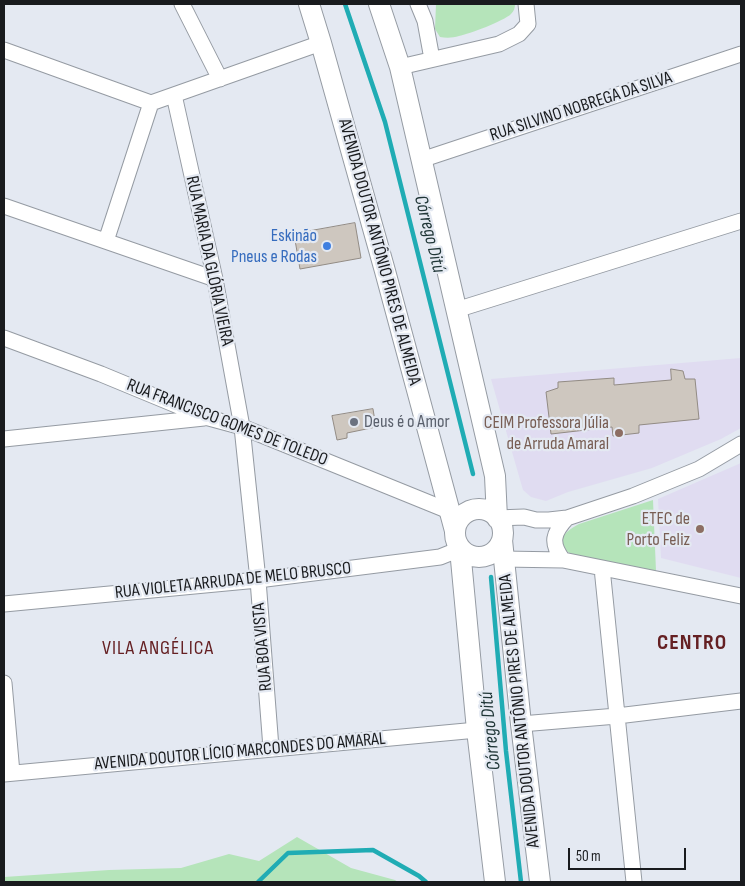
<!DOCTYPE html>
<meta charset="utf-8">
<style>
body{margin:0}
#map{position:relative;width:745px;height:886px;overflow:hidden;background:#e4e9f2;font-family:"Sofia Sans Condensed",sans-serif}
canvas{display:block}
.frame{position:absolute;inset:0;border:5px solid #191b1e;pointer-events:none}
.scale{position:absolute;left:568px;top:848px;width:118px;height:22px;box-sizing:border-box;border:2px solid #191b1e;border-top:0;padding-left:6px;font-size:15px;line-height:18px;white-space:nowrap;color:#191b1e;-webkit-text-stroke:4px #e4e9f2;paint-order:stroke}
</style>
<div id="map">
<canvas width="745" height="886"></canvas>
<div class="frame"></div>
<div class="scale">50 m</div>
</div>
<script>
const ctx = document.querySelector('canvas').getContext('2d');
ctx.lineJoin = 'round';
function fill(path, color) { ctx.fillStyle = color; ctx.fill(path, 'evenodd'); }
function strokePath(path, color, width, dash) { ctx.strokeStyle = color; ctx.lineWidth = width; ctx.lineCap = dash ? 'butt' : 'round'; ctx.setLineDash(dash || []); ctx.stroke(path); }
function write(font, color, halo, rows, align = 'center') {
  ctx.font = font + ' "Sofia Sans Condensed",sans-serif'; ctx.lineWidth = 4.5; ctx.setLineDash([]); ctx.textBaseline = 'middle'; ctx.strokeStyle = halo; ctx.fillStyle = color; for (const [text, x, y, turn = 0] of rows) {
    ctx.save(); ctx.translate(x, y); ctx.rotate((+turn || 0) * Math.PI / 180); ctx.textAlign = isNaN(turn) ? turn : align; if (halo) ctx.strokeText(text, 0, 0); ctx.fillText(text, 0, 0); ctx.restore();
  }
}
fill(new Path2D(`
 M741,358V428L721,439L652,468L568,492L546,501L531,497L523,490L491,379Z
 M741,463V578L661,558L658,499Z`), '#e0dcf1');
fill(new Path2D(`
 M436,4H515C515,8 514,11 511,14C504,21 469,34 459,36C453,38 446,38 440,37L435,29Z
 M653,500L656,571L571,554L565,550L561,540C565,532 570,529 579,524Z
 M297,837L351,868L395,880L398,882H4V877L109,870L181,868L229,854L259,861Z`), '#b5e4ba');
strokePath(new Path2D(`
 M345,4L385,122L473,474
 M491,577L506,751L521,882
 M258,882L288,853L373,850L419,876L426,882`), '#20acb4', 4.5);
const building = new Path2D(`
 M355,223L361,258L300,269L294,234Z
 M671,369L683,371L685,379H695L699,419L639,425V433L613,436L612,427L551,434L546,392L558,388V382L614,378V385L671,380Z
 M373,409L376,427L347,433V438L337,440L332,416Z`);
fill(building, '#cec7bf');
strokePath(building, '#928b84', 1);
const minor = new Path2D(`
 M182,4L220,79
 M418,4L425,21L432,59
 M4,50L151,103
 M400,67L499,44L519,34L528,24L526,4
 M174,95L215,279L242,427L258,580L271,748
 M151,103L321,43
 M421,160L741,54
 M4,206L215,279
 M106,241L151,103
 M456,310L741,221
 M4,338L101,374L205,417L242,427L449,511
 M4,439L204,418
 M497,518L524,517L536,520H549L567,518L633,496L699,469L741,444
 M503,559L563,560L741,596
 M563,560C550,543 553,533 567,518
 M602,568L634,882
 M4,604L258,580L440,557L460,549
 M4,683L12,773
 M521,724L617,716L741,701
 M4,774L477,730`);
const major = new Path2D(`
 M309,4L321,43L385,271L455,531
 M379,4L400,67L495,476L497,518
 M455 533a24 24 0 1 1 48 0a24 24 0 1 1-48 0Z
 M502,540L521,724L540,882
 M460,549L477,730L495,882`);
strokePath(minor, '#959ba3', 17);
strokePath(major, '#959ba3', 22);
strokePath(minor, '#fff', 15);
strokePath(major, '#fff', 20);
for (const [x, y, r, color] of [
 [327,246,5,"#3f7fe0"],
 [354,422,5,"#6b7280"],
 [619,433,5,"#8d6e63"],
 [700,529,5,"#8d6e63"]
]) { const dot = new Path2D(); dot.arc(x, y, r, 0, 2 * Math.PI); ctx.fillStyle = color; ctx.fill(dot); strokePath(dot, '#e4e9f2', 2); }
write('18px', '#191b1e', '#e4e9f2', [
 ["RUA SILVINO NOBREGA DA SILVA",581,107,-18],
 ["AVENIDA DOUTOR ANTÔNIO PIRES DE ALMEIDA",379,252,75],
 ["RUA MARIA DA GLÓRIA VIEIRA",209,261,78],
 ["RUA FRANCISCO GOMES DE TOLEDO",227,423,21],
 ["RUA VIOLETA ARRUDA DE MELO BRUSCO",233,581,-6],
 ["RUA BOA VISTA",263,647,-95],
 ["AVENIDA DOUTOR ANTÔNIO PIRES DE ALMEIDA",520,711,-96],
 ["AVENIDA DOUTOR LÍCIO MARCONDES DO AMARAL",240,752,-5]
]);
write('18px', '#366cbe', '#e4e9f2', [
 ["Eskinão",317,236],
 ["Pneus e Rodas",317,257]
], 'right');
write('18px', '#5b616d', '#e4e9f2', [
 ["Deus é o Amor",364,422]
], 'left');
write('18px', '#785e54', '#e4e9f2', [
 ["CEIM Professora Júlia",609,423],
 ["de Arruda Amaral",609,444],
 ["ETEC de",690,519],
 ["Porto Feliz",690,540]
], 'right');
write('italic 19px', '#203637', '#e4e9f2', [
 ["Córrego Ditú",429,234,76],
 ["Córrego Ditú",491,731,-96]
]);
ctx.letterSpacing = '1px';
write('20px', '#652023', '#e4e9f2', [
 ["VILA ANGÉLICA",158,649]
]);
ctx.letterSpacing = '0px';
ctx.letterSpacing = '1px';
write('bold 22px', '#652023', '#e4e9f2', [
 ["CENTRO",692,643]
]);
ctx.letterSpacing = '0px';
</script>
